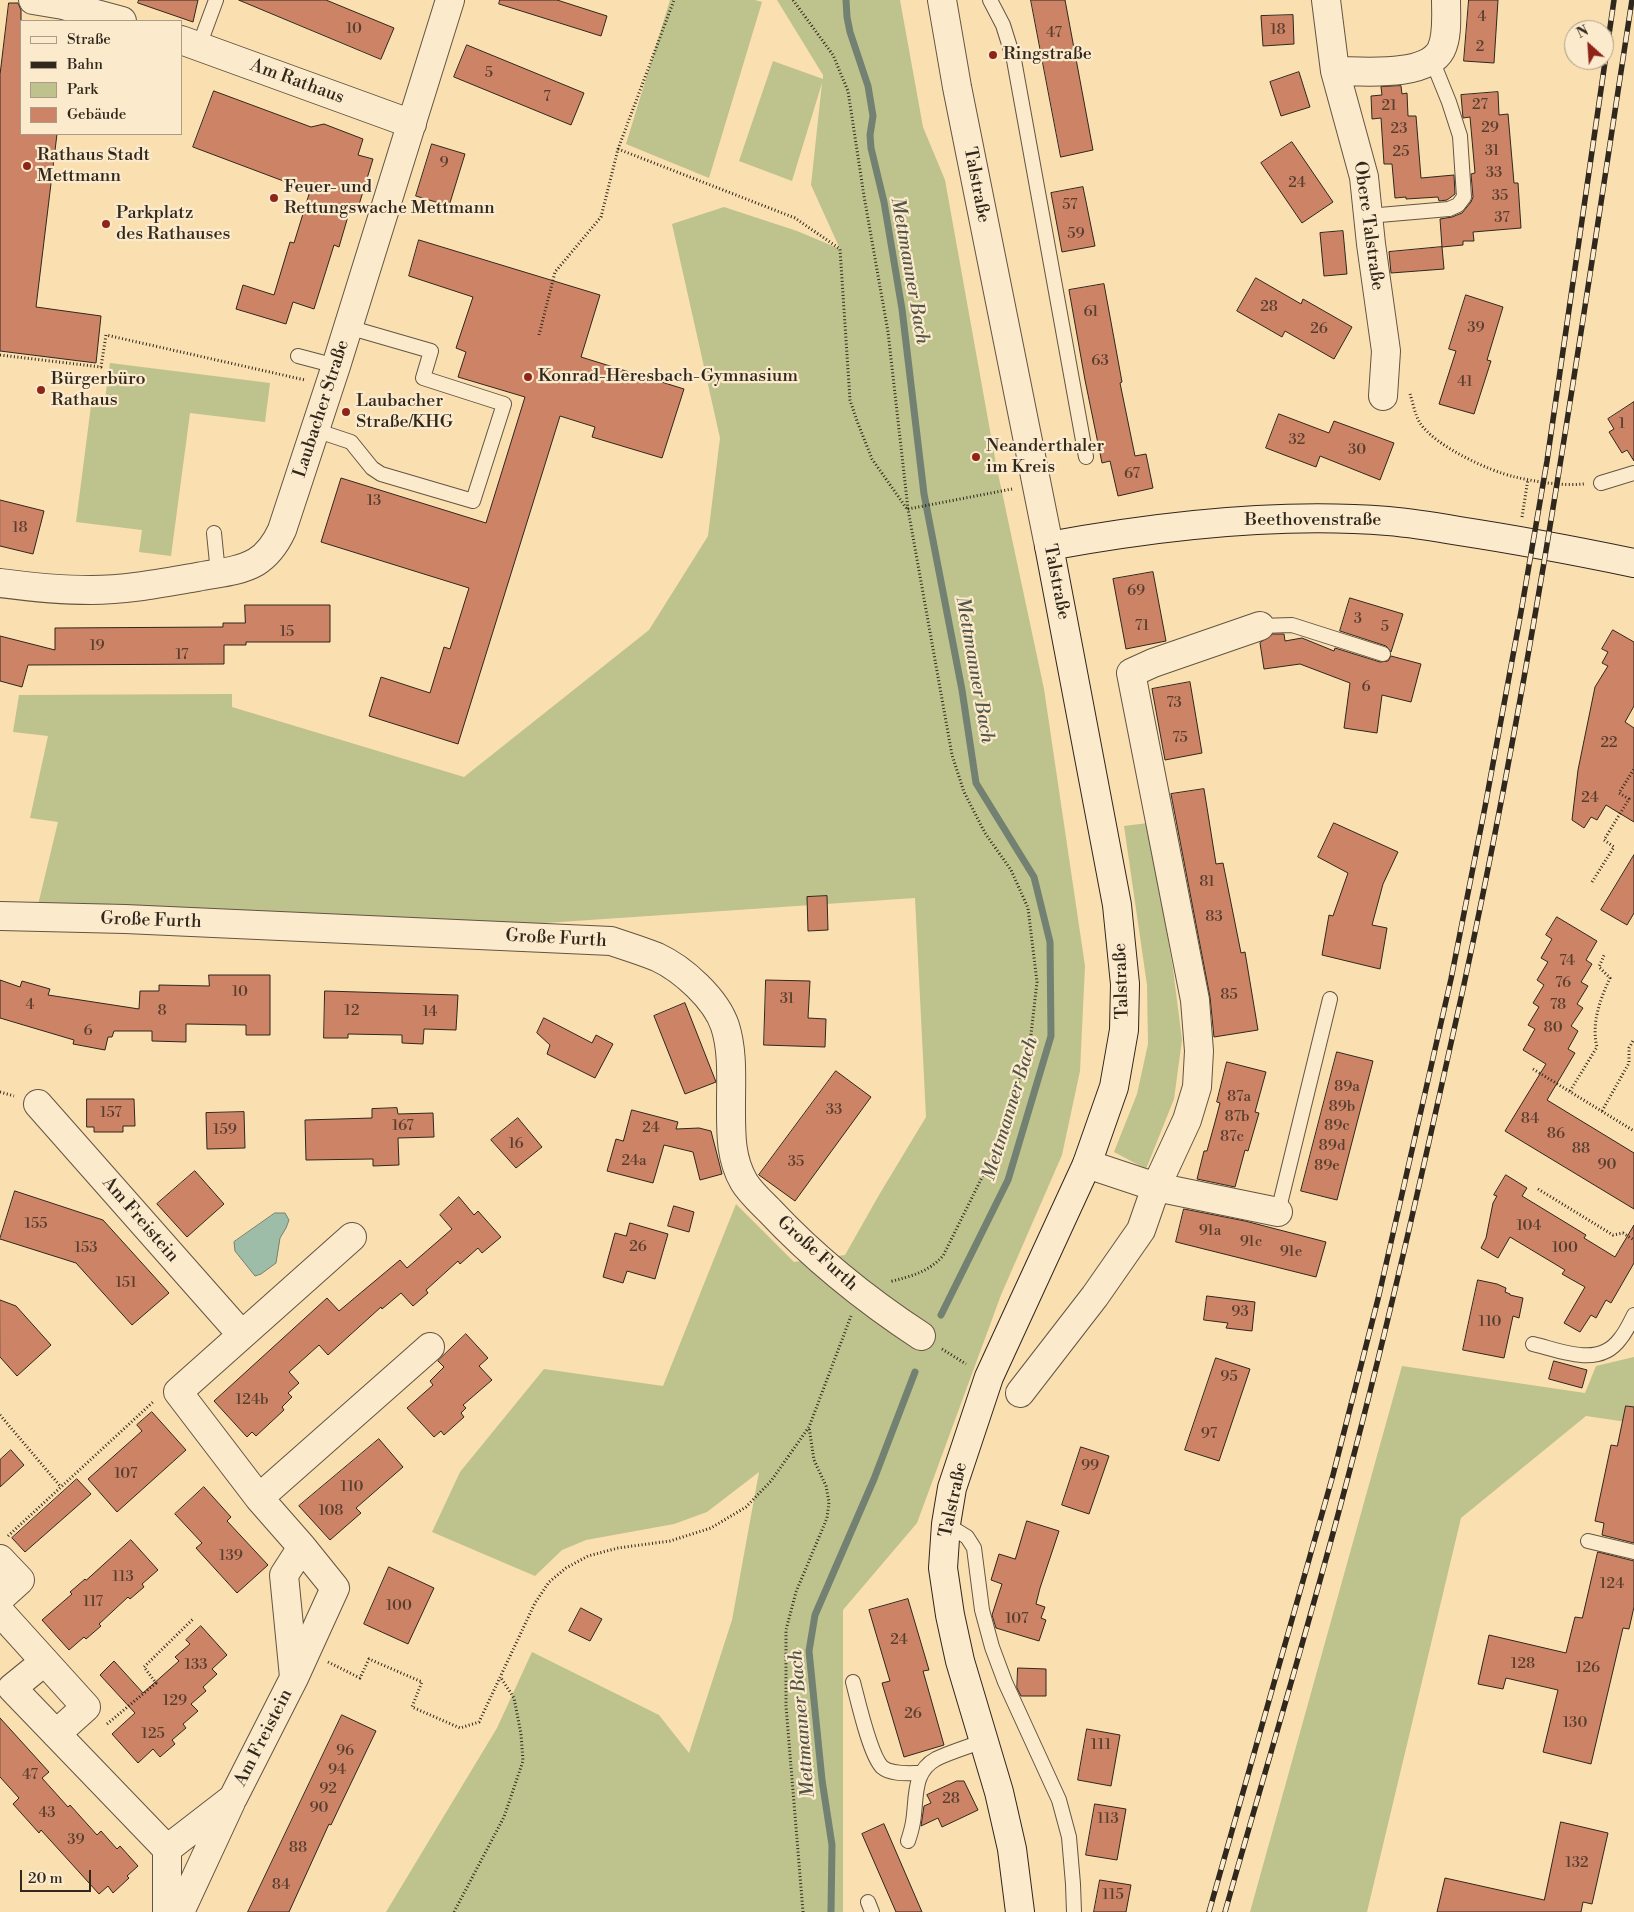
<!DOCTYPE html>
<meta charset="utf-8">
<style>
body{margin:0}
#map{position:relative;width:1634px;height:1912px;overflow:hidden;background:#fadfb1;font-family:"Libre Bodoni",serif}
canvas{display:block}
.legend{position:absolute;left:20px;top:20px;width:162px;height:115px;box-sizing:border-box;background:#fceacc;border:1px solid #aa9c86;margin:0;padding:6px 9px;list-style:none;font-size:15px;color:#30271d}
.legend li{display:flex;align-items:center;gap:10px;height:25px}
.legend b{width:25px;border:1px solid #aa9c86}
.north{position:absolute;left:1564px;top:20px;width:50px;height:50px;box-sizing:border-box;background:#fceacc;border:1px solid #aa9c86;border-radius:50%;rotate:334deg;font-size:14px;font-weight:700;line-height:20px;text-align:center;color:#30271d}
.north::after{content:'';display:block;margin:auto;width:18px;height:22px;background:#8f2418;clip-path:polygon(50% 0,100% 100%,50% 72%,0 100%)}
.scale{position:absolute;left:20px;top:1870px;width:71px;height:22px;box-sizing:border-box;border:2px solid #30271d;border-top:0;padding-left:6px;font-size:15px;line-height:18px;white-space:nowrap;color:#30271d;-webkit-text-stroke:4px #fceacc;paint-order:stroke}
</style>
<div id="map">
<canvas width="1634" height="1912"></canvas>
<ul class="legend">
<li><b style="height:6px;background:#fceacc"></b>Straße</li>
<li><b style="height:6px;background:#30271d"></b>Bahn</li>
<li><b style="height:14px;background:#bec28c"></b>Park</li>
<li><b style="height:14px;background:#cd8466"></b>Gebäude</li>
</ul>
<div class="north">N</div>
<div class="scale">20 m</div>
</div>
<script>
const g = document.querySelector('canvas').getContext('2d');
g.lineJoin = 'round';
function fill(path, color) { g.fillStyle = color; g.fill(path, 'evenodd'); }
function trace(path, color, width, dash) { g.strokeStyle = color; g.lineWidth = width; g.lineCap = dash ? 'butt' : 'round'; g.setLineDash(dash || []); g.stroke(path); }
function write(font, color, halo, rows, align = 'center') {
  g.font = font + ' "Libre Bodoni",serif'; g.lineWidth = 4.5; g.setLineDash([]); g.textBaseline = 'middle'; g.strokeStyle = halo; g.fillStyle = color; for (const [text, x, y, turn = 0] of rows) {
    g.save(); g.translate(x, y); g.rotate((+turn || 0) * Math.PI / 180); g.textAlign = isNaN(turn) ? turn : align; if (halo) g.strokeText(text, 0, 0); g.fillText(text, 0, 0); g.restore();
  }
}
fill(new Path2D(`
 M670,0h85l7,2 -53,176 -83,-34z
 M777,0h123l23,127 22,53 51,284 48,225 41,277 -5,105 -18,84 -61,140 -84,228 -74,87v302h-457l111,-184 35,-76 127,63 30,38 43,-133 27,-148 -52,40 -33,12 -88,16 -24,10 -27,26 -103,-44 28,-60 84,-103 119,17 73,-182 58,58 51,-7 34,-60 47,-78 -11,-219 -385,26 -492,-19 20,-83 -28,-4 18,-82 -35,-4 6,-37 213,-1v13l232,70 185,-147 59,-94 12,-98 -48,-214 52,-17 73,24 43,18 -29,-64 11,-102 -30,98 -53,-20 34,-100 50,18v-4z
 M110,363l160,20 -5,39 -75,-9 -19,143 -32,-4 3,-22 -66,-8 16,-124 13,1z
 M1148,823l25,146 9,71 -8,59 -28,70 -32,-17 23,-58 11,-50 -1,-59 -23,-159z
 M1634,1357v66l-48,-7 -125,102 -94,394h-117l152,-546 183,27 11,-27z`), '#bec28c');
const water = new Path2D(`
 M275,1213h10l4,7 -3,8 -6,10 -4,25 -15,11 -6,2 -20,-25 -1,-9z`);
fill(water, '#9ebda9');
trace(water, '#728171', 1);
trace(new Path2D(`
 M846,0l1,17 3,15 18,54 5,30 -3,19 1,13 13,54 18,107 22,185 38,196 14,93 58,94 16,65 1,94 -43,144 -67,135
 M831,1912l1,-67 -10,-65 -13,-129 6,-36 59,-136 41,-107`), '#728171', 7);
const building = new Path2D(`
 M139,0h59l-5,22 -55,-19z
 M239,0h87l68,28 -13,31z
 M500,0h57l50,16 -6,20 -102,-32z
 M1031,0h34l28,150 -32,7z
 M1469,0h29l-4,63 -30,-2z
 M9,3h9l3,7v124h36l-21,173 65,9 -5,47 -96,-12v-276z
 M1293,15l1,29 -31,2 -2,-30z
 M467,45l117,48 -13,32 -117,-48z
 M1299,72l11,35 -29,9 -11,-34z
 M1401,86l1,8 5,-1 1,23h8l5,62 33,-3 1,19 -8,6 -8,1 -1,-4 -32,2v-2l-11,1 -3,-34h-8l-3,-46 -9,1 -1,-23 11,-1 -1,-8z
 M214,91l97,36 13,-3 39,15 -5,16 15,4 -15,49 -7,-2 -12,41 -5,-2 -20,64 -21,-7 -7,22 -50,-15 7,-24 31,10 16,-53 4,1 16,-52 -117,-44z
 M1498,92l1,23 9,-1 6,69h4l3,45 -48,4 1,9h-11v4l-21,2 -2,-28 12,-2 10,-4 9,-11 2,-5 -2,-23 4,-1 -5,-56 -7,1 -2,-23z
 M1292,142l41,60 -31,21 -41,-60z
 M432,144l33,10 -16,52 -33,-10z
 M1083,187l12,59 -33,6 -11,-59z
 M1343,231l4,43 -23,2 -4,-43z
 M419,240l181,55 -19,62 103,32 -22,69 -70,-21 3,-10 -35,-11 -102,328 -89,-28 12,-39 49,16 14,-46 6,2 19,-61 -148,-46 20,-64 145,45 39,-126 -67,-20 8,-25 -10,-4 17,-51 -64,-21z
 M1442,247l2,22 -53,4 -2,-21z
 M1256,278l45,26 2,-5 49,28 -18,32 -49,-28 -3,6 -45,-26z
 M1104,284l18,98 -2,1 15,73 11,-2 7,34 -35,8 -8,-35 -8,2 -17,-83 -16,-90z
 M1466,295l37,12 -16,53 4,1 -17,53 -35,-10 17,-53 -7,-2z
 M1634,402v59l-7,-11 -5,3 -13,-21 5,-3 -6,-10z
 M1279,414l50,19 5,-12 60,22 -14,37 -60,-24 -4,11 -50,-19z
 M0,500l44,11 -11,43 -33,-8z
 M1153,572l13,69 -40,8 -13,-70z
 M1350,598l53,16 -12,38 -5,-6 -46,-15z
 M245,605h85v37h-84v3h-22v19l-196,1 -6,22 -22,-6v-45l55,14v-22l168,-1v-4h22z
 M1613,630l21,12v64l-9,16 9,6v94l-28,-17 -9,15 -6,-3 -7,11 -12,-8 6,-50 17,-83 13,-21 -6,-3 6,-11 -6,-3z
 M1273,634h11l1,7 17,-3 32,13 1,-3 45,14 8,-1 3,-5 30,8 -10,38 -29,-7 -5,38 -33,-5 6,-45 -50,-19 -36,5 -4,-26z
 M1190,682l12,71 -37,7 -13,-71z
 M1204,789l12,75 7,-1 18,90 4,-1 13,78 -44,7 -4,-40 -39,-203z
 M1334,823l64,29 -15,32 -11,41 15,3 -7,41 -58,-14 7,-40 4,1 15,-43 -30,-16z
 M1634,855v58l-7,12 -26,-15z
 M827,896l1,34 -20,1 -1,-34z
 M1557,917l40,24 -11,19 6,4 -11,18 7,4 -11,18 6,4 -12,18 7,5 -10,18 7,4 -28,47 87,53v56l-129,-78 41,-67 -23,-14 12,-21 -7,-4 11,-18 -6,-4 11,-18 -7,-5 11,-18 -7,-4 11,-19 -6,-4z
 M209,975h61v60h-24v-10l-60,-1v18l-34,-1v-10h-38l-2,6h-4l-3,13 -32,-6 1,-4 -74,-22v-38l20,7 2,-6 28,8 -2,6 91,14 1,-18h19v-6l50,1z
 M766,980l44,1 -2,37 18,1 -1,28 -61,-2z
 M325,991l133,4 -2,35 -32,-1 -1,15 -21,-1v-8l-54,-1v4h-24z
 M685,1003l31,79 -31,12 -31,-78z
 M544,1018l48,25 4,-8 17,9 -18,34 -48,-24 3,-9 -13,-12z
 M1337,1052l36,9 -36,139 -36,-9z
 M1227,1062l39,10 -11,40 4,1 -11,38 -3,-1 -10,37 -38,-8 7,-28h3l8,-29 5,-19 -3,-1z
 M836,1071l35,26 -76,104 -36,-26z
 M87,1099h47l1,27h-12v6h-29v-5h-7z
 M397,1108l1,6 35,-1 1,24 -36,1 1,27 -26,1v-7l-67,1 -1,-40 67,-2v-9z
 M632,1110l46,12 -2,7 23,-1 12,3 11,43 -22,6 -7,-28 -29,-7 -11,38 -46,-12 9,-32 7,2z
 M244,1112l1,36 -38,1 -1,-36z
 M518,1118l24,29 -26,21 -25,-28z
 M195,1171l29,33 -37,33 -30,-33z
 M1506,1175l21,13 -5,8 64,39 -2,3 31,19 19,-32v38l-23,40 -5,-3 -10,18 -5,-3 -11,17 -16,-9 21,-36 -23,-13 3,-4 -55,-33 -12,21 -17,-10 5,-10 7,-35 4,-7 -3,-1z
 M15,1191l88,29 66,73 -37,32 -56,-62 -76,-24z
 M459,1197l15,18 4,-4 23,26 -19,16 -4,-5 -18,16 -2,-3 -32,29 2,3 -15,13 -12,-13 -19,16 -1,-2 -53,48 -9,-10 -30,27 10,11 -11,10 4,4 -10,10 2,3 -28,26 -4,-4 -5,5 -33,-36 113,-103 12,13 61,-51 7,8 45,-39 -12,-14z
 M674,1206l20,6 -5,20 -21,-6z
 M1184,1209l61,12 81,21 -10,35 -140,-35z
 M630,1223l38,11 -13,45 -28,-8 -4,12 -20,-6 12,-44 11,3z
 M1478,1280l19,4 9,4 -1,4 5,2v1l13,3 -4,20 -6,-2 -9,42 -41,-8z
 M1207,1296l48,6 -3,29 -26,-3 2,-5 -24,-3z
 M0,1300l16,6 35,39 -34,31 -17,-19z
 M466,1334l22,24 -9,8 13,14 -29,25 3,3 -5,5 3,4 -20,18 -3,-4 -7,6 -27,-29 26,-23 -3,-4 14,-14 -6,-6z
 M1216,1358l34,11 -31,92 -34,-11z
 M1554,1361l33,9 -5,18 -33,-9z
 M1626,1406l8,1v136l-32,-8 2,-12 -9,-2 16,-76 6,1z
 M152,1412l34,38 -69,62 -29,-33 54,-48 -5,-6z
 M379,1439l24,28 -47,41 5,5 -31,27 -31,-34z
 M1081,1447l28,9 -20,58 -27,-9z
 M11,1450l13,15 -24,22v-27z
 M77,1479l14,15 -66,58 -13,-14z
 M204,1487l27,30 -4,4 41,44 -31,28 -41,-45 6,-5 -27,-29z
 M1027,1521l32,10 -19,57 -4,16 9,3 -4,11 5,2 -7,21 -43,-13 -4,-13 10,-31 -11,-4 8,-26 16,5z
 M131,1540l27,30 -16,14 2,3 -14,12 -2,-2 -29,27 2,2 -15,13 -2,-2 -15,13 -27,-30 30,-26 -2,-2 15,-13 1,1z
 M1598,1552l36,9v46l-5,22 -6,-1 -32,136 -48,-12 15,-62 -52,-12 -3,11 -25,-5 11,-49 77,18 9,-36 7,1z
 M389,1567l45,21 -26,56 -44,-20z
 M908,1599l21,71 -6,1 21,74 -40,12 -22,-74 8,-2 -21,-71z
 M581,1608l21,11 -12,22 -21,-10z
 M201,1626l26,29 -15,14 5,5 -14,13 3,4 -15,13 7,7 -15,13 3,4 -14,12 3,4 -15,13 -7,-8 -15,14 -26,-29 23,-21 -35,-38 14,-14 29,32 36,-32 -4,-4 15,-13 -4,-4z
 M1018,1668l28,1v27h-25l-4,-8z
 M342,1715l34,16 -36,75 -9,19 -2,-1 -40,88h-41z
 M0,1718l49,54 -7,6 26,29 2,-2 27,30 4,-4 16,18 3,-3 18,20 -11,10 2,2 -16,15 -5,-7 -9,8 -58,-64 -2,3 -26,-29 6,-6 -19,-21z
 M1087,1729l33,6 -9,51 -33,-6z
 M957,1781h7l14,29 -36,17 -4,-9 -17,8 3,-20 7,-3 -4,-8z
 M1095,1804l31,5 -9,51 -31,-5z
 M1561,1822l47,11 -16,71 -9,-2 -2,10h-144l8,-34 99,22z
 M884,1824l38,88h-26l-34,-78z
 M1100,1880l31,5 -5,27h-32z`);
fill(building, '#cd8466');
trace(building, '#30271d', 1);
const service = new Path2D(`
 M990,0l13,25 11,35 72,397
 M199,46l17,-46
 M1368,216l81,-7 9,-4 6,-8 -4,-61 -11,-34 -17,-42
 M298,356l38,10
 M315,430l36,12 21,26 9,6 92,27 31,-97 -81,-26 8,-27 -83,-24
 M1601,483l33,-10
 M214,533l4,40
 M1260,626l32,-1 91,29
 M1278,1212l52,-213
 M1533,1344c29,7 66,24 87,-5 6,-7 10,-16 14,-24
 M946,1524l21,13 7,11 8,62 10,37 13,35 54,118 10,37 4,47 1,28
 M1588,1541l46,11
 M853,1682c5,19 17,73 29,85 9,8 27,6 38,6
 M908,1841c2,-6 4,-13 5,-19 4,-23 -1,-50 23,-63 14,-7 32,-12 47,-18
 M868,1902l4,10`);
const minor = new Path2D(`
 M33,0l30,5 59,16
 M1326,0l9,71 29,106 7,67 15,107 -3,45
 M181,40l231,84
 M1335,71c27,0 91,7 106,-21 7,-14 5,-34 5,-50
 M0,583c30,4 61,7 91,7 36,0 71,-7 106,-13 19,-4 42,-5 59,-15 13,-8 20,-19 26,-32l54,-164 114,-366
 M0,916l125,3 486,22c15,5 31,10 46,16 26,12 59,42 68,69 8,25 6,53 6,79 0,27 -1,53 13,77 6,10 17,20 25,28 45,48 97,90 152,126
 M38,1104l204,231
 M1087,1164l69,23 122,25
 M1020,1393l75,-97 46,-66 15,-43 31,-67 10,-33 2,-36 -4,-51 -64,-327 22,-10 107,-37
 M259,1498l171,-151
 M0,1559l20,21 -20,18
 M0,1612l86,95 -30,27
 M44,1662l-32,26 155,161
 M294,1677l-10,-102 18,-28
 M167,1912v-63l66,-51 61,-120 41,-90 -33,-41 -43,-49 -81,-106 174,-155
 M180,1912l51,-110`);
const tertiary = new Path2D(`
 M942,0l15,87 92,459`);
const secondary = new Path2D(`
 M1020,1912l-8,-63 -13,-57 -39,-131 -10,-46 -7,-47 3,-44 6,-36 37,-111 98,-213 27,-77 10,-57 1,-46 -8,-79 -68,-359c109,-20 229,-34 339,-25 24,2 48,6 71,10 59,9 117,20 175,32`);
trace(service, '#625542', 16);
trace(minor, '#625542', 30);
trace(tertiary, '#625542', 30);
trace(secondary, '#30271d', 30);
trace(new Path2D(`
 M793,0l40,55 15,36 16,105 24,136 20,177 44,246 12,37 21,41 26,37 17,38 9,74 -7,61 -26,90 -61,123c-16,17 -32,20 -54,26
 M618,149l177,69 45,31 10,151 7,21 15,38 35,50
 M539,335l16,-63 46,-55 17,-68 56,-149
 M0,355l101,12 5,-32 199,45
 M1410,394c3,9 5,21 10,29 15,23 69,48 95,54 22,5 47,9 69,7
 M908,509l104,-20
 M1522,517l6,-38
 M1592,882l22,-35 -10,-7 25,-41 -10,-6 15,-24
 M1533,1069l101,62
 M1570,1091l27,-44c-6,-22 3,-48 13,-69l-11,-11 6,-14
 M0,1092l14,4
 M1602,1111l27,-48v-15l5,-9
 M1538,1189l75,46 10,-2 11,7
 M942,1349l24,15
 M0,1415l61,72
 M8,1536l146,-135
 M328,1662l32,16 9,-19 53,23 -10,25 48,21 19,-6 56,-119 14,-21 17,-14 22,-12 30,-8 52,-7 41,-13 35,-21 25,-26 38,-54 42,-111
 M107,1724l49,-41 -12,-16 50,-49
 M454,1912l50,-95 19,-56 -2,-27 -7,-36 -13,-20
 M803,1912l-17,-206v-76l10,-38 31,-74 2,-16 -3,-16 -12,-26 -5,-33`), '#30271d', 3, [1, 2.5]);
trace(service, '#fceacc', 14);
trace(minor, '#fceacc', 28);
trace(tertiary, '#fceacc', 28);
trace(secondary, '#fceacc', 28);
const rail = new Path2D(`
 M1209,1912l124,-437 46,-180 72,-316 34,-172 36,-195 26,-151 67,-461
 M1225,1912c41,-145 85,-289 123,-435 43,-162 79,-325 115,-488 71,-327 118,-658 169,-989`);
trace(rail, '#30271d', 5.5);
trace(rail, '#fceacc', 4, [11]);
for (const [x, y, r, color] of [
 [993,55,5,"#8f2418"],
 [27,166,5,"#8f2418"],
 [274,198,5,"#8f2418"],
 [106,224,5,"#8f2418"],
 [528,377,5,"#8f2418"],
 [41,390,5,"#8f2418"],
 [346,412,5,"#8f2418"],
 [976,457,5,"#8f2418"]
]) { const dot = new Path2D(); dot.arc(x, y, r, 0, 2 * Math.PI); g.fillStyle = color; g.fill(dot); trace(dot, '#fceacc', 2); }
write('15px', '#573e2f', null, [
 ["4",1482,17],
 ["10",354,29],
 ["18",1278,30],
 ["47",1054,33],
 ["2",1480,47],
 ["5",489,73],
 ["7",547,97],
 ["27",1480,105],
 ["21",1389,106],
 ["29",1490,128],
 ["23",1399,129],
 ["31",1492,151],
 ["25",1401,152],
 ["9",444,163],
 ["33",1494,173],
 ["24",1297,183],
 ["35",1500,196],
 ["57",1070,205],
 ["37",1502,218],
 ["59",1076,234],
 ["28",1269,307],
 ["61",1091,312],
 ["39",1476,328],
 ["26",1319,329],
 ["63",1100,361],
 ["41",1465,382],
 ["1",1622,424],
 ["32",1297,440],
 ["30",1357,450],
 ["67",1132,474],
 ["13",374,501],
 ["18",20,528],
 ["69",1136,591],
 ["3",1358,619],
 ["71",1142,626],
 ["5",1385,627],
 ["15",287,632],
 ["19",97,646],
 ["17",182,655],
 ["6",1366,687],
 ["73",1174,703],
 ["75",1180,738],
 ["22",1609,743],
 ["24",1590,798],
 ["81",1207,882],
 ["83",1214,917],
 ["74",1567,961],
 ["76",1563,983],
 ["10",240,992],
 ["85",1229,995],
 ["31",787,999],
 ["4",30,1005],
 ["78",1558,1005],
 ["8",162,1011],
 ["12",352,1011],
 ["14",430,1012],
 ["80",1553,1028],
 ["6",88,1031],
 ["89a",1347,1087],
 ["87a",1239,1097],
 ["89b",1342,1107],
 ["33",834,1110],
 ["157",111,1113],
 ["87b",1237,1117],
 ["84",1530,1119],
 ["167",403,1126],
 ["89c",1337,1126],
 ["24",651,1128],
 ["159",225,1130],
 ["86",1556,1134],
 ["87c",1232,1137],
 ["16",516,1144],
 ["89d",1332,1146],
 ["88",1581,1149],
 ["24a",634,1161],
 ["35",796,1162],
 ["90",1607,1165],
 ["89e",1327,1166],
 ["155",36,1224],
 ["104",1529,1226],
 ["91a",1210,1231],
 ["91c",1251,1242],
 ["26",638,1247],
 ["153",86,1248],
 ["100",1565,1248],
 ["91e",1291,1252],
 ["151",126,1283],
 ["93",1240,1312],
 ["110",1490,1322],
 ["95",1229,1377],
 ["124b",252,1400],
 ["97",1209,1434],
 ["99",1090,1466],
 ["107",126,1474],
 ["110",352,1487],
 ["108",331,1511],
 ["139",231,1556],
 ["113",123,1577],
 ["124",1612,1584],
 ["117",93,1602],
 ["100",399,1606],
 ["107",1017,1619],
 ["24",899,1640],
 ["128",1523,1664],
 ["133",196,1665],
 ["126",1588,1668],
 ["129",175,1701],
 ["26",913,1714],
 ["130",1575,1723],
 ["125",153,1734],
 ["111",1101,1745],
 ["96",345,1751],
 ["94",337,1770],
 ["47",30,1775],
 ["92",328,1789],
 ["28",951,1799],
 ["90",319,1808],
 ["43",47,1813],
 ["113",1108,1819],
 ["39",76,1840],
 ["88",298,1848],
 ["132",1577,1863],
 ["84",281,1885],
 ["115",1113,1895]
]);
write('18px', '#30271d', '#fceacc', [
 ["Ringstraße",1003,55],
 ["Rathaus Stadt",37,156],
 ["Mettmann",37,177],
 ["Feuer- und",284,188],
 ["Rettungswache Mettmann",284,209],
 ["Parkplatz",116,214],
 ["des Rathauses",116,235],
 ["Konrad-Heresbach-Gymnasium",538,377],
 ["Bürgerbüro",51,380],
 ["Rathaus",51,401],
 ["Laubacher",356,402],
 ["Straße/KHG",356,423],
 ["Neanderthaler",986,447],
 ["im Kreis",986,468]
], 'left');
write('18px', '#30271d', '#fceacc', [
 ["Am Rathaus",297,82,20],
 ["Talstraße",976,185,79],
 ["Obere Talstraße",1368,226,82],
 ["Laubacher Straße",322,409,-72],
 ["Beethovenstraße",1313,521],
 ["Talstraße",1056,582,79],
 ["Große Furth",151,921,2],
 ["Große Furth",556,939,3],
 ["Talstraße",1122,981,-92],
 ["Am Freistein",140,1220,49],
 ["Große Furth",817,1254,42],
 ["Talstraße",954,1500,-78],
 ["Am Freistein",264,1738,-63]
]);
write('italic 19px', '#515447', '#fceacc', [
 ["Mettmanner Bach",909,271,80],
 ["Mettmanner Bach",974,670,80],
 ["Mettmanner Bach",1011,1109,-73],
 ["Mettmanner Bach",803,1724,-95]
]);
</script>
